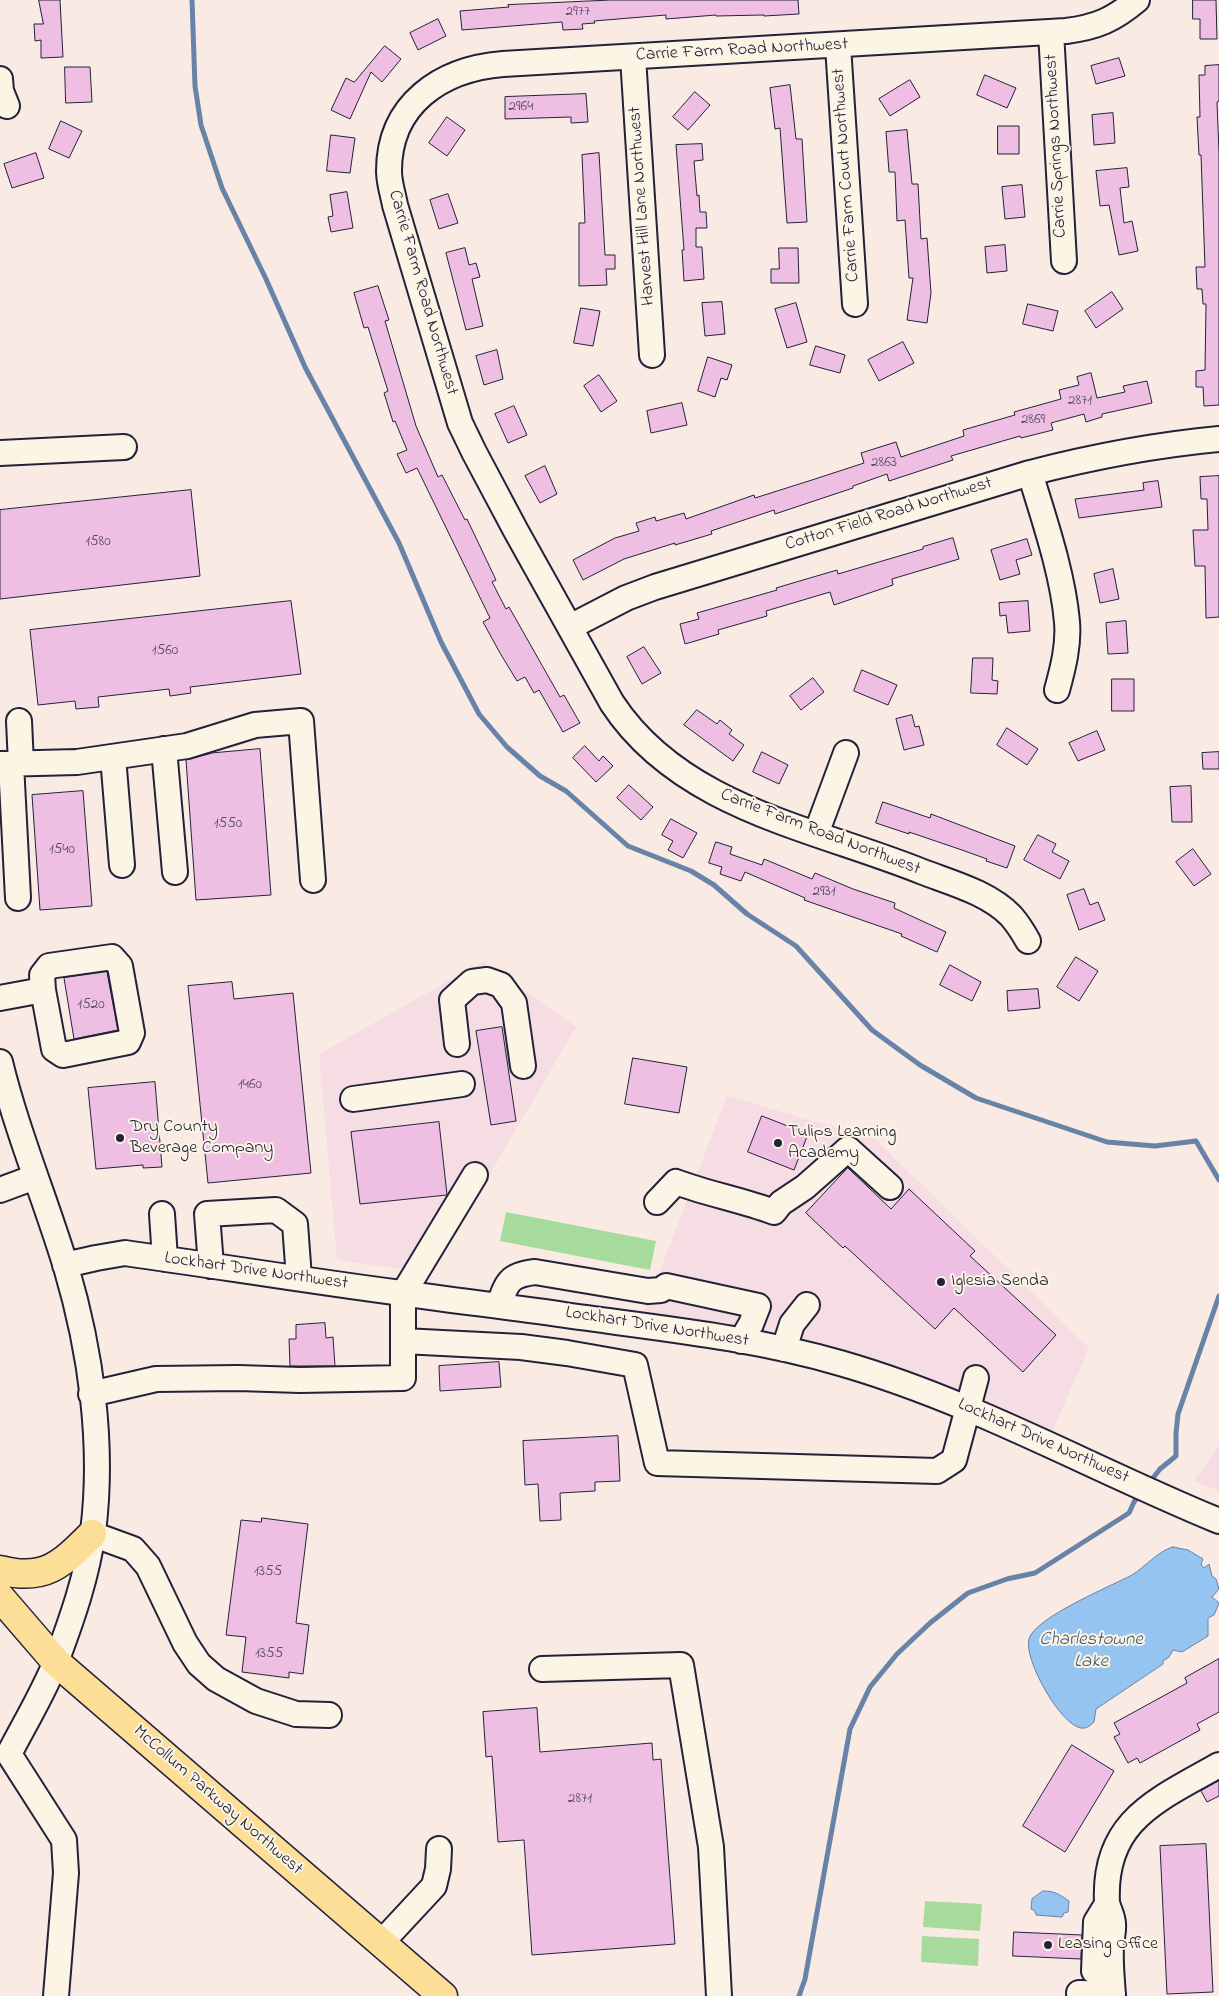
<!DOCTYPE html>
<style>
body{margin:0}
canvas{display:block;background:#f9eae4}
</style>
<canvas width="1219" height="1996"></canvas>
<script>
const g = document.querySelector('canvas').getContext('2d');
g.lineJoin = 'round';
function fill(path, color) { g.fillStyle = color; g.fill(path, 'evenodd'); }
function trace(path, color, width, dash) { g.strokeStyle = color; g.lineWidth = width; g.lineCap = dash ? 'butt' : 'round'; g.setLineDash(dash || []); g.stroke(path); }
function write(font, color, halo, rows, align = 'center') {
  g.font = font + ' "Indie Flower",sans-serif'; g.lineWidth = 4; g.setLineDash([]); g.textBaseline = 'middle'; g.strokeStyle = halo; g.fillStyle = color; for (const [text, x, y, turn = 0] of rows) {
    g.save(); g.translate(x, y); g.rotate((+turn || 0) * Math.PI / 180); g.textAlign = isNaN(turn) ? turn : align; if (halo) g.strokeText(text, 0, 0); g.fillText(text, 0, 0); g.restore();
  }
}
fill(new Path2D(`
 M484,961l92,66 -144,246 -95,-13 -18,-206z
 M727,1096l148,43 214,209 -38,86 -409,-116z
 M1219,1445v46l-25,-10z`), '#f6dde3');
fill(new Path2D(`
 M506,1212l150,29 -6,29 -150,-29z
 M925,1901l57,3 -2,27 -57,-4z
 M922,1936l57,3 -1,27 -57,-4z`), '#a7db9e');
const water = new Path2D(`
 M1173,1547l15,3 15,9 -2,5 3,4 5,-4 3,12 4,3 3,10 -7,8 7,6 -5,12 -6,3v18l-26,16 -9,-2 -4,7 -6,4v3l-67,45 -2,13c-4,4 -8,7 -13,6 -21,-3 -58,-70 -52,-89 5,-21 82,-53 103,-64 12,-7 27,-25 41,-28z
 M1043,1891c13,0 17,4 26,10l-1,11 -4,1 -2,4 -26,-2 -1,-4 -4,-2 1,-10z`);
fill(water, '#95c4f0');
trace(water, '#6783a8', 1);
trace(new Path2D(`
 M192,0l3,86 6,39 21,63 44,91 39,88 94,176 42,99 38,72 28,33 33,29 26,15 62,55 63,25 23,14 33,29 49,32 76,84 48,35 56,33 131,44 48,4 41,-5 23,39
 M1149,1483l11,-14 16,-13v-23l2,-19 41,-118
 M799,1996l6,-17 45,-250 20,-42 27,-33 33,-31 38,-30 39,-14 28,-6 94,-60 5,-11 6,-9`), '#6783a8', 5);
const building = new Path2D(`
 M39,0h21l3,57 -22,1v-18l-6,1 -1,-17h9z
 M611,0h187l1,14 -35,2v-1l-48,1v-1l-50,4v-4l-72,6 1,2 -13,1 1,5 -20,1 -1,-8 -100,8 -2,-19 49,-4 -1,-2z
 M1193,0h23l1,39h-17v-20h-7z
 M438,19l8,17 -28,14 -8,-17z
 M385,46l16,13 -19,23 -11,-10 -21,47 -19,-9 15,-32 8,4z
 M1119,58l6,18 -29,8 -5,-18z
 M1219,65v36l-2,1 2,51v252l-15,1 -1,-19h-7v-16l9,-1 1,-66h-3l-1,-15h-5l-1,-22h9l-4,-112h-2l-2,-38h3l-1,-42h6v-9z
 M65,67h25l2,35 -26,1z
 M985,75l31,13 -9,20 -30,-13z
 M910,80l10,17 -30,19 -11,-17z
 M790,85l6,54h6l5,83 -20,1 -7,-95 -5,1 -5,-41z
 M695,92l15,13 -22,25 -15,-13z
 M586,94l2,28 -17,1v-6l-66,2v-22z
 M1113,113l2,30 -21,2 -2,-30z
 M447,117l18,13 -18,26 -18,-13z
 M61,121l21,10 -13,27 -20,-9z
 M998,126h21v28h-21z
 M907,130l5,54h6l3,55 6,-1 4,55 -4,30 -20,-3 6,-42h-4l-4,-58 -8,1 -2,-49h-6l-3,-40z
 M331,135l24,3 -5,35 -23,-2z
 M702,144l1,16 -9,1 3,35 2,-1 1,17h6l1,16h-11v19h6l2,32 -20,2 -2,-31h2l-8,-105z
 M36,153l8,25 -32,10 -8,-24z
 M599,153l6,102h10v14h-9l1,16 -28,1v-63h6l-3,-68z
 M1127,168l2,19 -9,1 4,35 8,-2 6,30 -19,4 -10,-50 -9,1 -4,-35z
 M1022,185l3,32 -20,2 -3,-32z
 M347,192l6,36 -22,4 -3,-15 5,-1 -3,-21z
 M448,194l10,29 -19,6 -9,-29z
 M1005,245l2,26 -20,2 -2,-26z
 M465,248l4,17 7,-2 4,14 -8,2 11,47 -17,4 -20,-77z
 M779,248h19l1,35h-28v-14h8z
 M378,286l11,34 -4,1 31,105 22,51 4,-2 23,45 2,-1 29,61 -4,2 14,27 3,-2 51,90 4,-2 16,28 -17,9 -24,-42 -5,3 -9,-16 -8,4 -17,-28 -17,-31 7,-4 -73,-150 -11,5 -9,-19 10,-4 -12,-29 -2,1 -9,-29 4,-2 -20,-64 -4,1 -10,-35z
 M1112,292l11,17 -27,19 -11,-17z
 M722,302l3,32 -20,2 -3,-33z
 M796,303l11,39 -20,6 -12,-39z
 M1028,304l30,7 -5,20 -30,-7z
 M581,308l19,3 -7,35 -19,-3z
 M903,342l11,21 -35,18 -11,-21z
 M816,346l29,9 -5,18 -30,-8z
 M497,350l6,29 -19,6 -8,-29z
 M708,357l24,8 -5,15 -6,-2 -6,19 -17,-6z
 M1091,373l6,25 28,-6 -2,-6 24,-5 5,22 -50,11v3l-16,5 -2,-8 -33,9 2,7 -32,8 -1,-2 -69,20 2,4 -64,21 -2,-7 -34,12v2l-78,26 -1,-4 -63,21 1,3 -37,11v-2l-51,16 -41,21 -10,-20 42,-22 24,-7 -3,-8 19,-6 1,4 28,-8 2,6 68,-24 1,3 60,-19 49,-16 -3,-10 35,-11 5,15 63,-21 -1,-6 52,-15 -1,-3 47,-13 -2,-9 20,-5 -2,-8z
 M599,375l18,26 -16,11 -17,-26z
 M682,403l5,22 -36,8 -4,-22z
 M514,406l13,29 -19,8 -13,-29z
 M545,466l12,28 -17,9 -15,-27z
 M1219,476v141l-13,1 -1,-52h-10l-2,-36h15l-1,-31h-6l-1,-22z
 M1158,481l4,26 -83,11 -4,-19 69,-9 -1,-7z
 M191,490l9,86 -200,23v-89z
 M953,538l6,21 -67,20 1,6 -59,20 -4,-13 -64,19 1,5 -49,14 1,4 -34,10 -5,-20 19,-5 -2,-6 80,-23 -1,-2 61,-18 1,4 85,-25v-2z
 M1027,539l5,16 -16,5 4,14 -20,6 -9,-30z
 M1113,569l6,30 -19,4 -6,-29z
 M291,601l10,73 -111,13 1,6 -21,3 -1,-7 -71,8 1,10 -23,2 -1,-8 -37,4 -8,-75z
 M1028,601l2,30 -22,2 -2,-18 -6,1 -1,-13z
 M1126,621l2,32 -20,1 -2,-31z
 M644,647l17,26 -19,11 -15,-27z
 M973,658h20l-1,22 6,1 -1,13 -26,-1z
 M862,670l35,15 -9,20 -34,-14z
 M813,678l11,14 -23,18 -11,-14z
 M1112,679h22v32h-22z
 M697,710l20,14 3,-4 12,10 -3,4 15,11 -11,16 -49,-36z
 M912,715l3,12 4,-1 5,19 -20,5 -8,-31z
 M1007,728l31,21 -11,16 -30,-20z
 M1097,731l8,19 -27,11 -9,-18z
 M585,746l14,15 4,-5 10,10 -17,16 -23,-24z
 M260,749l11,146 -75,5 -10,-140 26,-7z
 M762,752l26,13 -9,19 -26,-12z
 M1219,752v17h-16l-1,-16z
 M629,785l24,22 -12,13 -24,-22z
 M1191,786l1,36h-20l-2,-35z
 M83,791l9,115 -52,4 -8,-115z
 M883,802l47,16 1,-4 84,32 -8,22 -21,-7 1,-2 -28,-10 -50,-17v2l-33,-11z
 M671,819l26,14 -14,25 -15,-8 5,-9 -11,-6z
 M1038,835l18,9 -4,8 17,9 -9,18 -36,-19z
 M716,842l16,5 -2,7 32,11 2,-6 48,20 3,-6 38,16 42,14 -1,5 52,24 -9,20 -36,-16 1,-2 -98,-34 1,-2 -60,-26 -4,9 -21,-7 2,-7 -13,-4z
 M1193,849l18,25 -17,12 -18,-24z
 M1084,889l6,16 8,-3 7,18 -26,10 -12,-35z
 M1076,957l22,14 -19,30 -22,-14z
 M950,965l31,17 -9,19 -32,-16z
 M107,972l11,58 -44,9 -10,-61z
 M232,982l2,17 59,-6 18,180 -103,10 -20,-197z
 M1038,989l2,19 -32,3 -1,-20z
 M502,1027l14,94 -25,4 -15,-94z
 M633,1058l54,9 -8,46 -54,-9z
 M155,1082l7,85 -19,1v-3l-47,4 -8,-81z
 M762,1116l46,18 -14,36 -46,-18z
 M439,1122l8,73 -87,9 -9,-72z
 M848,1168l43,41 18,-20 66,62 -5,5 86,79 -33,37 -69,-64 -19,21 -90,-83 -2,2 -37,-35z
 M325,1323l1,15 7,-1 2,29h-45l-1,-27h7v-14z
 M499,1362l2,25 -61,4 -1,-25z
 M618,1436l2,45 -25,1v9l-35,2 1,27 -21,1 -2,-37 -13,1 -2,-44z
 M262,1518l46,6 -12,99 13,2 -6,49 -14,-2v6l-47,-6 4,-35 -20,-2 15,-115 20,2z
 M1219,1659v53l-22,12 3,6 -60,33 -3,-5 -9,5 -14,-26 6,-3 -6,-11 73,-40 -2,-5z
 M537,1708l3,44 112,-9 1,17 8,-1 14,185 -143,11 -8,-115 -26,2 -6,-86 -6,1 -3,-45z
 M1072,1745l42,26 -49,81 -42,-26z
 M1219,1781v15l-12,6 -6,-11z
 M1206,1844l7,148 -46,2 -7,-148z
 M1014,1932l68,3 -1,24 -68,-3z`);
fill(building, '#eebfe2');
trace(building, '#22223b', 1);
const minor = new Path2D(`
 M1051,32l13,229
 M838,46l17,258
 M633,57l19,298
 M0,79l1,12 6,15
 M0,453l124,-6
 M1030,473c14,46 33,101 37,149 2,23 -4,46 -10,68
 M570,627l56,-29 29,-11 375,-114c62,-16 125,-28 189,-34
 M19,721l2,43
 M164,749l11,123
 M113,757l9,108
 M0,764l77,-2 110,-16 68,-21 46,-4 12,159
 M11,764l7,134
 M816,834l30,-81
 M1028,941c-5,-9 -10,-17 -17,-25 -22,-23 -59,-33 -88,-44 -109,-44 -242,-64 -311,-169l-96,-172 -42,-79 -14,-29 -65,-218c-2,-11 -6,-22 -6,-34 0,-67 52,-102 114,-107l563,-33c31,-4 47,-11 71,-31
 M112,957l8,9 12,67 -4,9 -65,13 -9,-6 -11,-59 -1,-15 7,-9z
 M0,998l43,-8
 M457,1044l-5,-44 20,-18 15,-2 14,5 13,18 9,63
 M0,1062c17,70 45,136 66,205 25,84 38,178 27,265 -6,44 -21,87 -36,127 -13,33 -32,64 -48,95l55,86 2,33 -10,123
 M353,1099l109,-15
 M0,1190l35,-13
 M657,1202l19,-20c32,12 66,18 98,30l7,-9 24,-16 43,-38 42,38
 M162,1214l3,45
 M65,1265l31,-7 29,-5c92,13 184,28 276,40 55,8 110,14 164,22 92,13 186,22 275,48 133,38 252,106 379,158
 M211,1266l-4,-52 69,-4 19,14 4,54
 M499,1305c8,-23 10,-30 36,-33l113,19 13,-1 5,-4 92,20 -7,18 -10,17
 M403,1341l118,6 46,6 68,12 22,98 280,8 17,-11 22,-82
 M784,1349l8,-25 15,-19
 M91,1394l65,-15 82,-1 62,2 103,-2v-84l72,-119
 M92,1534l41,15 15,17 37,77 14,21 17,15 40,22 40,13 33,1
 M542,1669l139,-4 30,182 8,149
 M381,1943l53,-57 4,-17 1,-20
 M1094,1971l2,-49 11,-18
 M1079,1993l34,1
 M1113,1996c-1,-17 -3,-33 -2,-49 0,-8 3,-16 2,-23 0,-8 -5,-15 -6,-22 -4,-82 51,-102 112,-137`);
const major = new Path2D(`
 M0,1570c45,12 62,-6 92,-36
 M0,1597l56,65 387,334`);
trace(minor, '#22223b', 28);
trace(major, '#22223b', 31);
trace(minor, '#fcf5e5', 24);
trace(major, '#fcde96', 28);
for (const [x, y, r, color] of [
 [120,1138,5,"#22223b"],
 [778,1143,5,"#22223b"],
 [941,1282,5,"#22223b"],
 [1048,1945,5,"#22223b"]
]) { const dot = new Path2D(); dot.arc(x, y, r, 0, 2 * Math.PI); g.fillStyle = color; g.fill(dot); trace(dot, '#fcf5e5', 2); }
write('15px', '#554965', null, [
 ["2977",578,13],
 ["2964",521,108],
 ["2871",1080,402],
 ["2869",1033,421],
 ["2863",884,464],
 ["1580",98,543],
 ["1560",165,652],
 ["1550",228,825],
 ["1540",62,851],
 ["2931",824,893],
 ["1520",91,1006],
 ["1460",250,1086],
 ["1355",268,1573],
 ["1355",269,1655],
 ["2871",580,1800]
]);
write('18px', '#22223b', '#fcf5e5', [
 ["Carrie Farm Road Northwest",742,51,-3],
 ["Carrie Springs Northwest",1057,146,-93],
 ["Carrie Farm Court Northwest",847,175,-94],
 ["Harvest Hill Lane Northwest",643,206,-94],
 ["Carrie Farm Road Northwest",422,293,74],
 ["Cotton Field Road Northwest",889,515,-17],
 ["Carrie Farm Road Northwest",820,833,21],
 ["Lockhart Drive Northwest",256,1272,8],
 ["Lockhart Drive Northwest",657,1328,9],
 ["Lockhart Drive Northwest",1043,1442,24],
 ["McCollum Parkway Northwest",217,1801,41]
]);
write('18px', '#22223b', '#fcf5e5', [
 ["Dry County",130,1128],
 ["Beverage Company",130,1149],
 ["Tulips Learning",788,1133],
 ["Academy",788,1154],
 ["Iglesia Senda",951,1282],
 ["Leasing Office",1058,1945]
], 'left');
write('italic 19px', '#445371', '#fcf5e5', [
 ["Charlestowne",1091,1641],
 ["Lake",1091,1663]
]);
</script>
